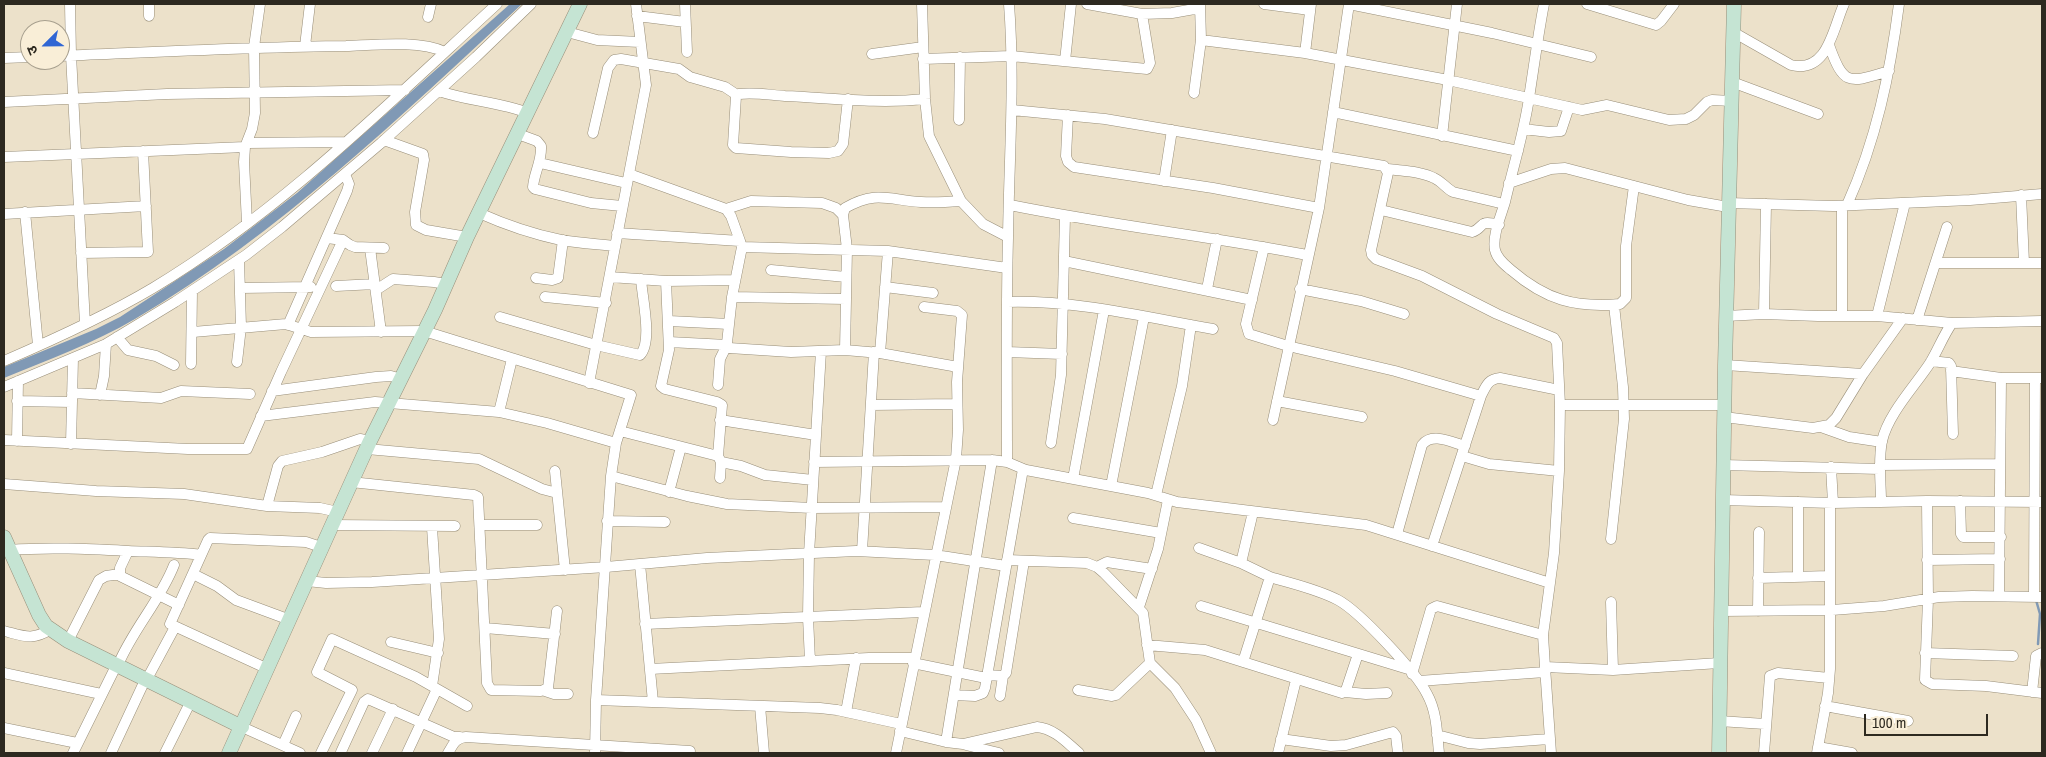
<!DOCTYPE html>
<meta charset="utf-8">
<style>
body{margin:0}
#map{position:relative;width:2046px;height:757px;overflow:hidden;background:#ece1ca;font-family:"Archivo Narrow","Noto Sans Devanagari",sans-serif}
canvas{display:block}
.frame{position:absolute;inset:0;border:5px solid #2d2920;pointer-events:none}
.north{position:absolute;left:20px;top:20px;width:50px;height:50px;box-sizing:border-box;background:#f9eed7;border:1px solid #a79f8e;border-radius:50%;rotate:247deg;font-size:14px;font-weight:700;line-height:20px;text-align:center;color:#2d2920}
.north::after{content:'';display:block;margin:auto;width:18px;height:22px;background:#3066d4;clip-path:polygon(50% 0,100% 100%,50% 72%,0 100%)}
.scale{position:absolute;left:1864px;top:714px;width:124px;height:22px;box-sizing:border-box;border:2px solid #2d2920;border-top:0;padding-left:6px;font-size:15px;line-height:18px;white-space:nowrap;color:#2d2920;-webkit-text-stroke:4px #f9eed7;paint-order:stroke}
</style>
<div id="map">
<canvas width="2046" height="757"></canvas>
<div class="frame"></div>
<div class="north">उ</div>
<div class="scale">100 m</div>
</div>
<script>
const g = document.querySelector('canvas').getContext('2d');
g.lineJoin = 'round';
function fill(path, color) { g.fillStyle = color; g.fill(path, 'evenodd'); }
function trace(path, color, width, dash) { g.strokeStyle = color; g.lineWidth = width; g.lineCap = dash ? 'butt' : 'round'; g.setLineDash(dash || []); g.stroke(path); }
fill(new Path2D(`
 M510,4h12c-122,113 -243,230 -387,315 -41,24 -87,41 -131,59v-11l92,-38 24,-12 104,-68 73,-56z`), '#8099b5');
trace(new Path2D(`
 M2036,600l4,14 -2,30`), '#8099b5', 2.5);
const street = new Path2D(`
 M70,4l1,51 14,269
 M685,4l2,48
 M922,4l3,95 4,37 32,65 22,23 25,13
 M1087,4l55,10 30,-1 28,-5
 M1264,4l46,6
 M1544,4c-6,31 -10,62 -15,94 -5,35 -16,69 -24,104 -4,14 -13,34 -10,48 2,9 10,15 16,20 35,30 64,38 109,34l6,-6v-52l8,-60
 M1587,4l69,21 5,-4 13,-17
 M149,16v-12
 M637,16l48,6
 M428,17l3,-13
 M567,32l30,8 43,2
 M1733,32l58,33c37,9 42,-37 53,-61
 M1201,40l104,13 143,27 134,30 25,-5 62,15 17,-1 8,-4 13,-13 5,-2 20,1
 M1829,45c15,42 20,38 60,26
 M305,46l5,-42
 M1305,53l6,-49
 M872,54l51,-7
 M60,56c95,-4 191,-9 286,-10 29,-1 73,-6 99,6
 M4,58l26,-1
 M923,59l88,-3 136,13 3,-6 -8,-49
 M1065,61l6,-57
 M1732,82l86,32
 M439,91c29,10 60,11 89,22
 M1194,93l7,-53 -1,-36
 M848,99l-5,45 -5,7 -9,2 -38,-1 -55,-4 -3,-3 3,-49 3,-2c15,-2 31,1 46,2 47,2 93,8 140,3
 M4,102l163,-8 238,-4
 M1012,110l93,9 279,47 4,7 -17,77 1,5 4,4 46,17 75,38 57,24 3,5 3,62 -1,66 -5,82 -11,82 2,32 68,3 106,-7
 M1333,112l185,39
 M1068,115l-2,41 2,6 6,5 139,21 106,20
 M959,120l1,-63
 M1523,129l26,3 12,-1 8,-24
 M593,133l15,-65 6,-8 7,-1 58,10 11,8 35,10 12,8
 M518,134l19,7 4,5c1,15 -7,27 -8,41l2,2 56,14 31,3
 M1442,136l15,-132
 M384,140l39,14 1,6 -9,52 1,13 10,5 41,7
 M247,143l99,-1
 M4,157l241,-10
 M540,163l86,20
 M1388,169c14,2 33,2 46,9 7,3 12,10 19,14l51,12
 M629,174l97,35 5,7 9,25
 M1164,181l8,-51
 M1509,183l42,-14 14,-1 123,32 40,7
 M2021,195l3,68
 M1728,203l105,3 137,-6 72,-6
 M1010,205c98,20 199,31 297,50
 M1847,205c29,-64 43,-131 52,-201
 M726,209l25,-8 71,2 14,5 7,7 4,34 -2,101
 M1381,210l91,22c13,-4 5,-13 27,-7
 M25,212l13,133
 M479,213c27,12 53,21 82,27 17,3 36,4 54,6
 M4,214l142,-8
 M843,215l2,-7c31,-18 44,-8 76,-6 14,1 27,0 40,-1
 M247,223l-3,-61 1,-15 7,-18 3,-16 -1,-66 6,-43
 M617,233l123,8 2,6 -10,50 -5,46 2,5 62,4 54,-2 35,3 78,14
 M327,238l16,2 7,5 5,2 29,1
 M742,247l146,4 119,17
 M1264,247l-18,77 3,10 39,12 107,25 86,25 -49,150
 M370,248l11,84
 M81,253l67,-1 -5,-101
 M1064,261l188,39
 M1936,263h106
 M771,270l75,7
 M610,277l56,4 69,-1
 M536,278l16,2 6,-2 5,-38
 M666,281l3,69 -8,36 4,3 52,13 5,3 -4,51 3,6 -1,16
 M336,286l39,-2
 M885,287l48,6
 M240,288l71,-1
 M1207,289l10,-50
 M1300,289l61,12 43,13
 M376,290l17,-11 41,3 12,2
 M545,297l61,6
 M732,297l114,2
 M1007,302c69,-2 138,15 206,27
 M1764,314l2,-110
 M1842,315v-109
 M1726,316l38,-2 54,2h59l75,7 90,-2
 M1877,316l28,-113
 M500,317l96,28 44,10c13,-13 2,-58 1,-76
 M1917,320l30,-93
 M669,321l60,3
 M288,325l59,-134 2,-7 -4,-10
 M193,332l93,-8 25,8 113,-1 207,64 -15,48 -5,33 -15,224 -1,53
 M117,337l11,13 28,6 18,9
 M669,342l58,3 -7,14 -2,26
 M1007,352l55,2
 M880,353l8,-102
 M4,361c51,-22 102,-45 149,-73 128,-77 235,-184 344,-284
 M1931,361l18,2 2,3 2,68
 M237,362l4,-35 -2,-67
 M191,364l1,-73
 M1725,365l138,9
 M1951,371l50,7h41
 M589,383l57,-298 -10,-81
 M4,387l102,-43 69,-42 71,-47 36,-28 99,-84 95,-86 55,-53
 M272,391l104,-14 15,-1 10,3
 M72,393l89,5 20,-7 69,3
 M100,395l4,-19 2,-32
 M1481,396c5,-10 7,-17 19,-18l59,12
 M17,401l55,1
 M1277,401l85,16
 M871,405l86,-1
 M1560,405h164
 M499,412l13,-53
 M261,416l114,-14 14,1 110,9 48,11 69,20
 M1724,417l89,11 16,-3 7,-7 27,-44 40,-56
 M720,420l96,15
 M1273,420l46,-212 30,-204 143,29 99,24
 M1821,427l28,10 33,5
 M620,431l98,25
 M4,440l184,9h59l34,-77 62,-132
 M17,441l1,-60
 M1051,443l10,-68 4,-159
 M71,444l2,-86
 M367,449l112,10 63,30 15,4
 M1462,456l27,8 70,7
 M721,462l20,4 24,9 48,5
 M814,462l178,-2 15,2 19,8 122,23 29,9 189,23 184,58
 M1007,462c0,-75 -1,-149 1,-224 1,-78 7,-156 1,-234
 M1723,465l157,4
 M1880,465l119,-1
 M1831,467l2,36
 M555,471l10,99
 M611,476l76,20 40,8 85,4 133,-1
 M1073,479l31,-169
 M351,482l123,13 4,2 9,186 4,7 50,1 7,-3 9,-77
 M4,484l92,7 88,3 83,12 53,2 18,4
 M1111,486l33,-169
 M669,492l12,-45
 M1156,495l26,-109 9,-61
 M1722,500l111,3 94,-2 115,1
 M1927,501l1,98 -3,81 7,4 54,2 56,7
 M1960,501l1,33 2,3h38
 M1881,502c0,-19 -3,-42 1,-61 6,-27 33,-55 48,-78 8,-13 13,-27 22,-40
 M267,506l11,-40 4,-5 40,-9 38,-13 10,2
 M1073,518l88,15
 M607,521l58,1
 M331,525l124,1
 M480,525h57
 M1397,534l25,-89c10,-13 29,-3 43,1
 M1611,539l13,-120 -1,-32 -9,-82
 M1199,548l42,15 29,14 -27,85
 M9,550c40,-3 79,-1 119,1 25,1 49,1 73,4
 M128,551l-8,17v8l59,29
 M862,551l12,-199
 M1007,560l80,3 10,4 7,6 39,40 7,50 25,25 21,32 15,33
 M1927,560l73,-1
 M1241,563l12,-51
 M640,564l13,138
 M1097,567l10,-5 45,7
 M193,574l24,12 19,14 54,20
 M1270,577c23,7 47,12 68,23 22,12 78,72 89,94 10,18 10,39 12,59
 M1798,577v-75
 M1758,578l71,-2
 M307,581l19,2 46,-1 234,-15 101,-9 149,-7 79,4 71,11
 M1999,596l2,-218
 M2034,597l1,-219
 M1611,602l2,68
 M1201,606l207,63
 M1139,607l19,-58 10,-49
 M1720,611l112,-1 52,-4 55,-9 33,-1 70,1
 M1758,611l1,-79
 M645,624l278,-12
 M485,628l70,6
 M4,631c20,5 28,10 47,-2
 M68,641l31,-61 7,-4 14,-2
 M391,642l47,11
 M1147,645l58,5 137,43 4,-3 12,-36
 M1925,653l88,3
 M810,661l-2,-44 1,-63 12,-203
 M913,663l73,15
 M118,665c15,-36 42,-64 56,-100
 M1545,667l6,86
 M268,669l-98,-45 38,-84 2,-2 96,4 15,5
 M650,669l219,-11h45
 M4,673l97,21
 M1412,674l19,-65 6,-3 106,29
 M987,675l16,1 3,-3 18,-112
 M147,679l28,-52
 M1419,681l126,-9
 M432,686l7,-47 -7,-112
 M1078,690l34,6 4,-1 34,-32
 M545,691l9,3h14
 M1345,692l21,2 21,-1
 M2032,692l4,-36 6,-3
 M954,695l21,1 8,-3 2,-5 38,-219
 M1000,696l3,-20
 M596,700l224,8 17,2 64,14
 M760,706l4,47
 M1825,706l83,15
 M846,712l10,-54
 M1719,721l46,3
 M242,727l58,26
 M4,728l73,15
 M900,731l46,11 46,-282
 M1437,735l31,8 12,1 69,-5
 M1281,739l50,7 15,-1 47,-13 3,4 2,17
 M946,742l17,2 74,-17c18,2 29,15 42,26
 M283,745l13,-29
 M966,745l33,8
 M1818,747l34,6
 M341,752l23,-50 4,-3 86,38h6
 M73,753l44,-89
 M111,753l35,-75
 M165,753l26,-52
 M321,753l31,-63 -35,-18 15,-33 84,38 51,29
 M372,753l21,-44
 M407,753l30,-64
 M448,753c5,-8 7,-15 18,-16l224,14
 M896,753l60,-294 2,-29 -1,-48 5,-67 -5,-4 -33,-4
 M1278,753l18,-73
 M1764,753l6,-77 8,-3 51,5
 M1817,753l11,-60 2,-24v-166`);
const secondary = new Path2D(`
 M4,537l35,78 7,11 22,15 174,86
 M229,753l141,-312 65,-131 32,-73 113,-233
 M1719,753l6,-388 9,-361`);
trace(street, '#988e79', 11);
trace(secondary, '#988e79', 15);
trace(street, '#fff', 10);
trace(secondary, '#c5e4d3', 14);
</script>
